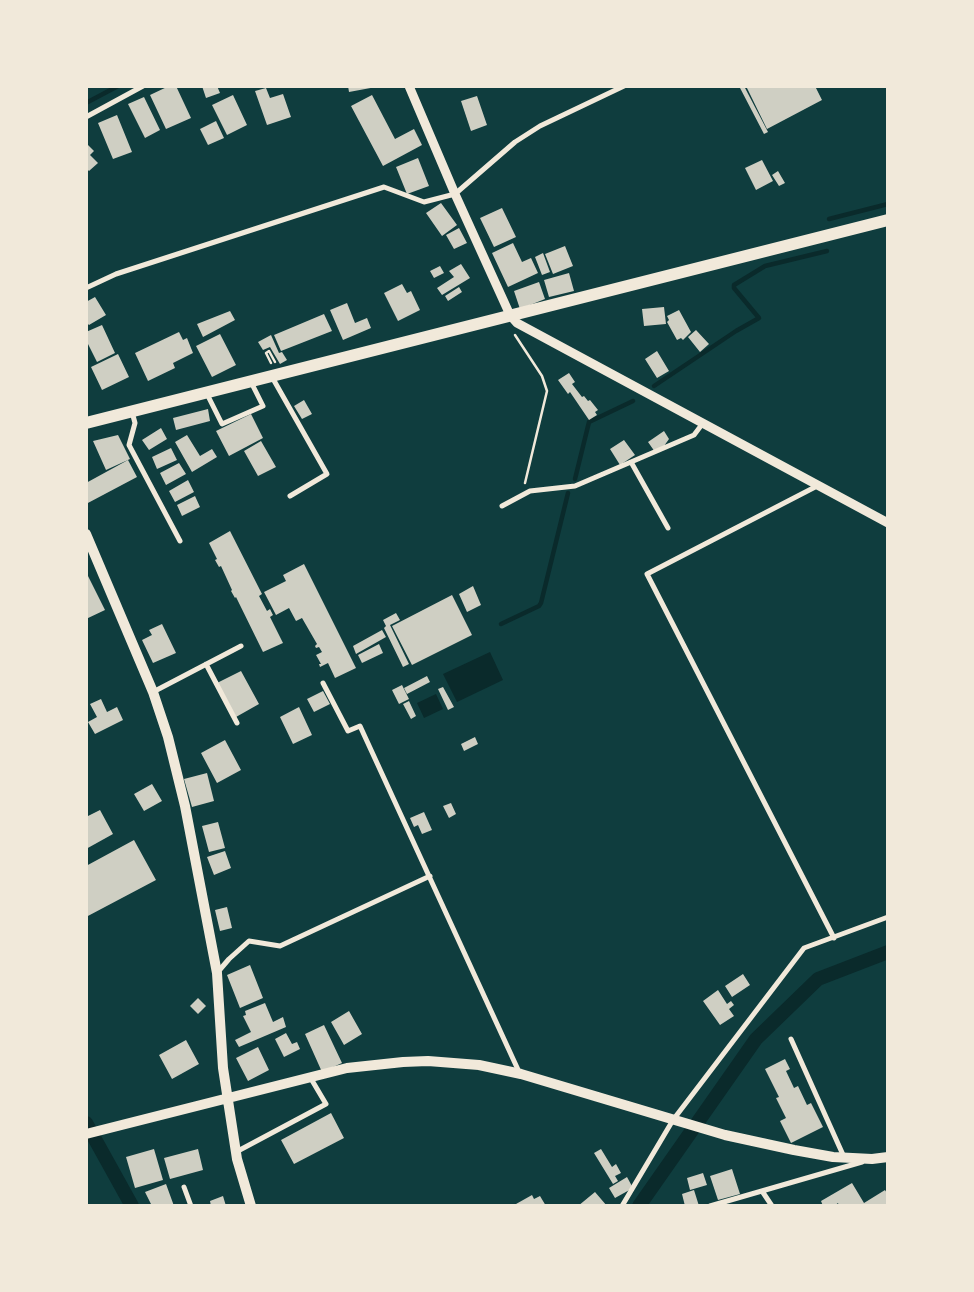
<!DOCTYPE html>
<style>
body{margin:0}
#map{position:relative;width:974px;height:1292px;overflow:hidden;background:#0f3d3e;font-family:"Work Sans",sans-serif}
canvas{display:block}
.frame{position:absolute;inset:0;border:88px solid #f1e9da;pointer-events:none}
</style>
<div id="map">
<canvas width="974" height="1292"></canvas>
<div class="frame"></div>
</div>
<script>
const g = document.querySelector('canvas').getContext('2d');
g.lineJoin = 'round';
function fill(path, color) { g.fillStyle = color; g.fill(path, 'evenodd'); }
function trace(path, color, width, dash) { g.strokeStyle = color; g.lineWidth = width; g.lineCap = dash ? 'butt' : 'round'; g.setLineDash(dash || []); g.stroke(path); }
fill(new Path2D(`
 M490,652l13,28 -46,22 -14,-28z
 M436,694l7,15 -19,9 -7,-15z`), '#0a2a2b');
trace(new Path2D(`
 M86,103l32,-17
 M829,219l59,-15
 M654,386l82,-55 23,-13 -25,-30v-3l31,-19 62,-15
 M575,479l14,-57 44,-21
 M501,624l38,-18 2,-3 27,-110`), '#0a2a2b', 4.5);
trace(new Path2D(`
 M86,1123l46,83
 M639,1206l117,-167 62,-60 70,-27`), '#0a2a2b', 14);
fill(new Path2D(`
 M169,86h7l15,32 -25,11 -16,-34z
 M202,86h15l3,7 -14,5z
 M348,86h28v1l-27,5z
 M739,86h5l24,46 -4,2z
 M746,86h69l7,14 -55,29z
 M266,88l4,10 13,-4 8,23 -24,8 -12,-34z
 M233,95l14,30 -20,10 -15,-30z
 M372,95l23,44 19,-10 8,16 -39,21 -32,-60z
 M477,96l10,29 -16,6 -10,-30z
 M144,97l16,33 -15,8 -17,-34z
 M117,115l15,37 -19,7 -15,-36z
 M216,121l8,17 -16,7 -8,-16z
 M86,143l8,8 -4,4 8,8 -9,8 -3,-3z
 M418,158l11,28 -22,8 -11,-27z
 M762,160l11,21 -17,9 -11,-22z
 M778,171l7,12 -6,3 -7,-11z
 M441,203l16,22 -15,11 -16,-23z
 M502,208l14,29 -22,10 -14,-29z
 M459,228l8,15 -13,6 -8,-14z
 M513,243l9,19 9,-4 7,15 -30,14 -16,-34z
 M565,246l8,20 -20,8 -8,-20z
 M543,253l7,19 -8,3 -7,-18z
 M461,264l9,14 -28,17 -5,-7 17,-11 -5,-6z
 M440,266l4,7 -10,5 -4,-7z
 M569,273l5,18 -25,6 -5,-17z
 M539,282l6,17 -25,10 -6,-18z
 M402,284l5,9 4,-2 9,19 -22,11 -14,-28z
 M459,287l3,5 -14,9 -3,-5z
 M95,297l11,18 -17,10 -3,-3v-20z
 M347,303l8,20 12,-5 4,10 -28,12 -13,-30z
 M664,307l2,17 -22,2 -2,-17z
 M679,310l12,22 -8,8 -2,-2 -4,2 -10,-18 2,-2 -2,-4z
 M230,311l5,9 -32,17 -6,-13z
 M324,314l8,17 -51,20 -7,-16z
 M102,325l13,28 -18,9 -11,-22v-8z
 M696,330l13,14 -9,8 -12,-15z
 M179,332l4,8 4,-2 6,15 -20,10 2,5 -27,13 -13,-28z
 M220,334l16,31 -24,12 -16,-31z
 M271,335l8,18 3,-1 5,8 -7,4 -10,-17 -7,3 -5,-8z
 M657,351l12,20 -12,7 -12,-19z
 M118,354l11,23 -27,13 -11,-23z
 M569,373l6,9 -3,2 10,13 2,-1 4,5 2,-1 8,10 -3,2 2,3 -8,5 -19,-28 -2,2 -10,-14z
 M304,400l8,14 -10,5 -8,-13z
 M208,409l2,12 -34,9 -3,-12z
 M251,414l12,24 -34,18 -13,-25z
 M161,428l6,11 -18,11 -7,-10z
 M664,431l5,8 -5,7 -9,6 -7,-10z
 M118,435l12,24 -24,11 -13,-29z
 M187,435l13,21 12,-7 5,8 -25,15 -17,-30z
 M624,440l11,15 -15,10 -10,-16z
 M261,441l15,26 -18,9 -14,-25z
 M171,448l6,12 -20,9 -5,-12z
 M128,460l9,17 -51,27v-21z
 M179,463l7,11 -20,11 -6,-12z
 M188,480l6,12 -19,10 -6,-11z
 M195,496l5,11 -18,9 -5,-11z
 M230,531l32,63 -3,2 8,15 3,-2 3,6 -3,2 13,26 -20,9 -27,-55 -1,1 -4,-7 1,-1 -11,-24 -2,1 -4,-7 2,-1 -8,-16z
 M304,564l52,104 -21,10 -7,-15 -8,4 -1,-3h2l-5,-9 6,-3 -3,-5 -3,1 -1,-2 2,-2 -15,-26 -6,3 -7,-13 -13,7 -12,-23 22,-11 -3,-6z
 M86,572l19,38 -19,9z
 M473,586l8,19 -14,7 -8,-18z
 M452,595l20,40 -60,30 -20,-39z
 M396,613l4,7 -10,5 19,39 -6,3 -19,-39 2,-2 -3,-6z
 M162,624l14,29 -23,10 -11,-23 10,-5 -3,-5z
 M382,630l4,7 -30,17 -3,-8z
 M379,644l4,9 -21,10 -4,-8z
 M241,671l18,33 -23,13 -19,-34z
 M427,676l3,6 -23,12 -3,-6z
 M402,685l7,14 -10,5 -7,-14z
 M443,687l11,20 -6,3 -10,-21z
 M323,691l7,13 -16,8 -7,-13z
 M101,699l6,13 10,-5 6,13 -28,14 -7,-12 9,-5 -7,-13z
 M409,701l7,15 -5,3 -8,-15z
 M299,707l13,28 -19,9 -13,-27z
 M475,737l3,7 -14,7 -3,-7z
 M225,740l16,30 -24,13 -16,-30z
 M207,773l7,28 -22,6 -8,-28z
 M152,784l10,17 -18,10 -10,-17z
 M451,803l5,11 -7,4 -6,-12z
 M100,810l13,24 -27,15v-32z
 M424,812l8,18 -10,4 -4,-9 -4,2 -4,-9z
 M218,822l7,26 -16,4 -7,-26z
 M134,840l22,40 -70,37v-51z
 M225,851l6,17 -17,7 -7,-18z
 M227,907l5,21 -12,3 -5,-21z
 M250,965l13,33 -23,10 -13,-33z
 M743,974l7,11 -18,12 -7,-11z
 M718,990l9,14 4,-3 3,4 -5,4 5,7 -14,9 -17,-24z
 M198,998l8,8 -8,8 -8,-8z
 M265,1003l8,19 10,-5 3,10 -47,20 -4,-7 16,-8 -8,-16 3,-1 -1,-4z
 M349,1011l13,23 -18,11 -13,-23z
 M324,1025l18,38 -20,9 -17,-38z
 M286,1033l6,11 5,-2 3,7 -16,8 -9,-18z
 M186,1040l13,24 -27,15 -13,-24z
 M258,1047l11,23 -21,11 -12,-23z
 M785,1059l5,10 -4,2 8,17 4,-2 9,19 4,-2 12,24 -32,16 -11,-22 6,-3 -10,-20 3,-1 -14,-28z
 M331,1113l13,25 -50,26 -13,-24z
 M154,1149l9,31 -28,8 -9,-31z
 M198,1149l5,21 -33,9 -6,-21z
 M601,1149l11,18 4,-3 5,9 -6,3 3,5 -5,3 -19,-31z
 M732,1169l8,25 -22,6 -8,-24z
 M703,1173l4,12 -17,5 -3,-12z
 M627,1177l6,11 -18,10 -6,-10z
 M852,1183l12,20 21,-13 3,5v11h-49l-1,-3 -4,3h-11l-2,-5z
 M166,1184l8,22h-22l-7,-14z
 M694,1190l5,16h-14l-3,-12z
 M595,1192l12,14h-29z
 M532,1195l2,4 6,-3 6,10h-29l-1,-2z
 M223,1196l3,10h-15l-1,-5z`), '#cfcfc3');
trace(new Path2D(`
 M515,335l27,41 5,15 -22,92
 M271,363l-5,-10 3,-2 6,11`), '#f1e9da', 2.5);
trace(new Path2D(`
 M86,117l57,-31
 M86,288l30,-14 268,-87 40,15 31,-8 60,-52 25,-16 84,-40
 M272,377l55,97 -37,22
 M207,394l15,30 41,-18 -12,-24
 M132,412l3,11 -6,22 51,96
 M631,462l37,66
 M819,485l-172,89 187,364
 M502,506l28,-15 45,-5 119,-51 9,-12
 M206,664l31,59
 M323,683l25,48 12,-5 160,348
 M153,692l88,-46
 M217,973l12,-14 20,-18 31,5 150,-70
 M791,1039l53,118
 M236,1152l90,-48 -16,-27
 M184,1187l7,19
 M762,1191l10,15
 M622,1206l51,-86 131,-172 84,-31
 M710,1206l152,-44`), '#f1e9da', 5);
trace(new Path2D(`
 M409,86l46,108 55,121 7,8 371,200`), '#f1e9da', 9);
trace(new Path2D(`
 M86,534l67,158 15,45 17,69 32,167 6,95 14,91 14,47
 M86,1134l261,-66 56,-6 25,-1 51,4 42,9 204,61 69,15 39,7 39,2 16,-2`), '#f1e9da', 10);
trace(new Path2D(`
 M86,423l802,-203`), '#f1e9da', 12);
</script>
